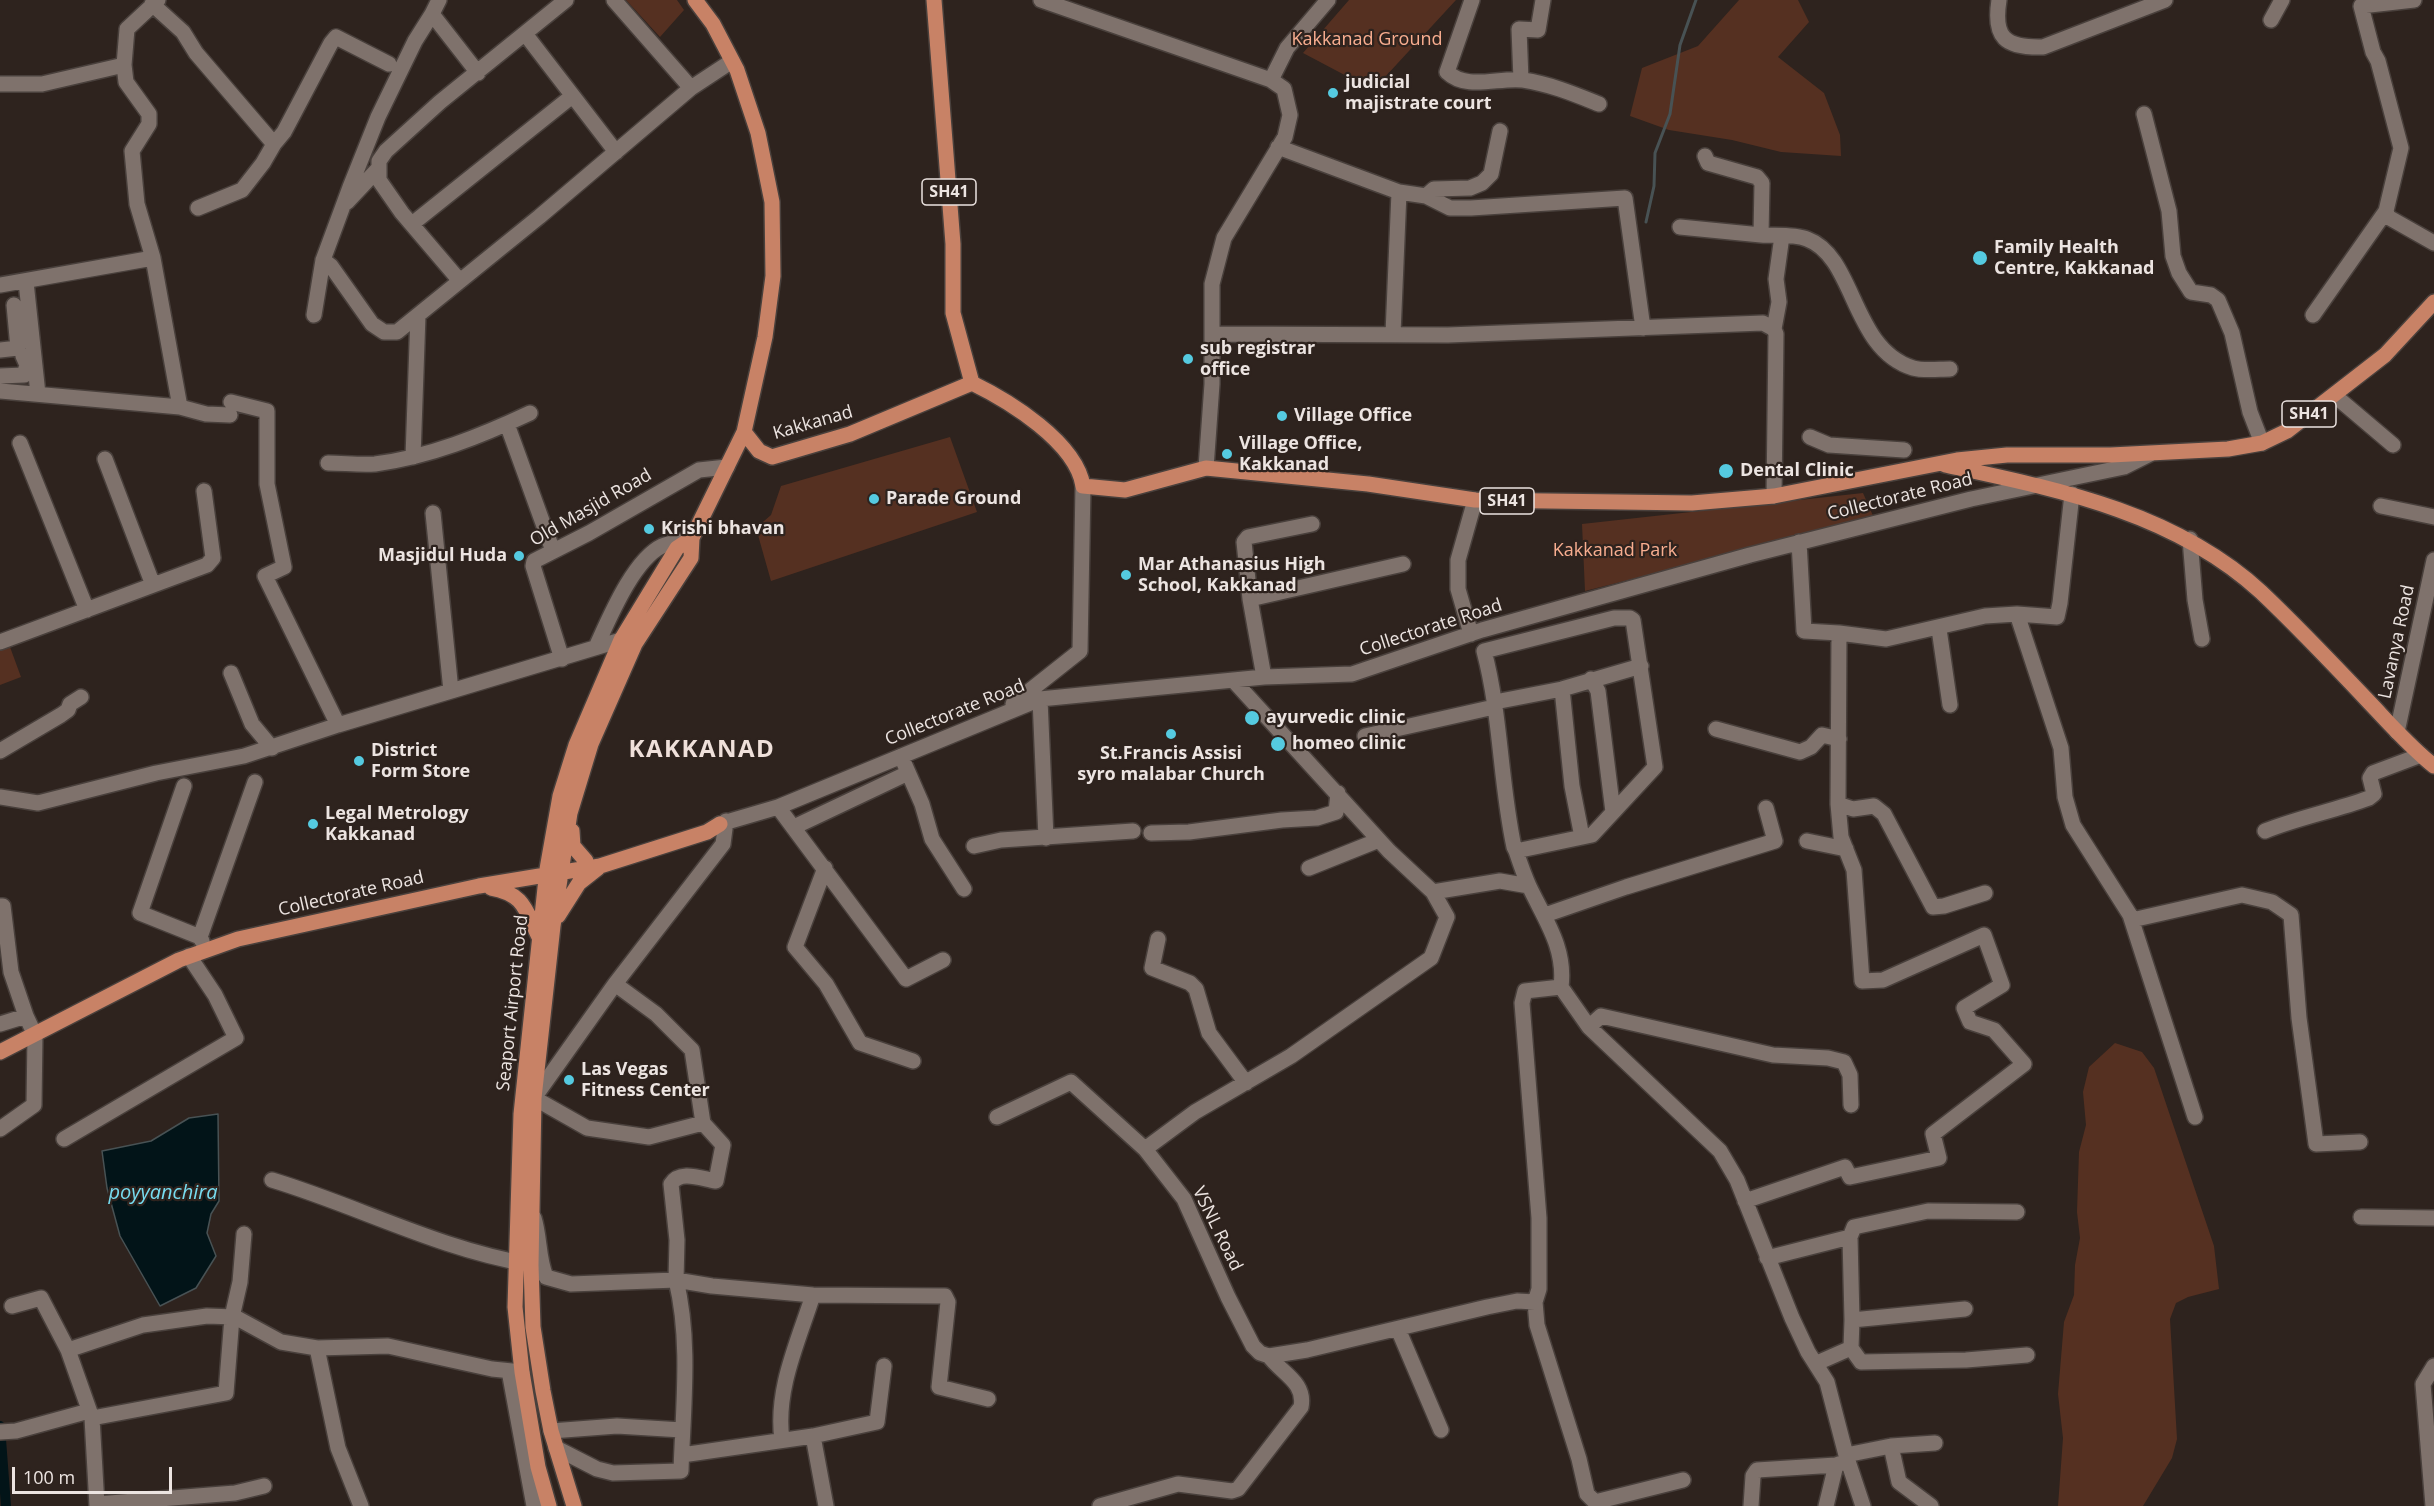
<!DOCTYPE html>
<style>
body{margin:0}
#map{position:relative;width:2434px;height:1506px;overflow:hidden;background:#2e231e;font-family:"Open Sans",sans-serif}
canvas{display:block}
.scale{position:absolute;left:12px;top:1467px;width:160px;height:27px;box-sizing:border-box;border:3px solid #ece4e1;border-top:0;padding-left:8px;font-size:18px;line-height:21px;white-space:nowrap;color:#ece4e1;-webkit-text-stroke:4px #2e231e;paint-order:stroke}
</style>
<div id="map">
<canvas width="2434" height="1506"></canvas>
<div class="scale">100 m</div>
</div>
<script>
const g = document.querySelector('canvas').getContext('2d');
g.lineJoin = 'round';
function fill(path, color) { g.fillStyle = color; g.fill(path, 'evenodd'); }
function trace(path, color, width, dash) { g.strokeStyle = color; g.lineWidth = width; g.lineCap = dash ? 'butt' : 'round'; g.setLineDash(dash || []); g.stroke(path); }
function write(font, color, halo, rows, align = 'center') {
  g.font = font + ' "Open Sans",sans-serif'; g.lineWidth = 4.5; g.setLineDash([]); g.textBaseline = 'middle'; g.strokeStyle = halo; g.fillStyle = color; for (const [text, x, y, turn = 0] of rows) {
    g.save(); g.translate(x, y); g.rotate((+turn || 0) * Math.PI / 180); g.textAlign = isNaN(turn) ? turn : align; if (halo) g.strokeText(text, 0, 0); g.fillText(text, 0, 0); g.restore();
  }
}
fill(new Path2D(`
 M626,0h51l7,10 -24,27z
 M1349,0h107l-83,90 -70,-37z
 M1739,0h59l11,22 -31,35 46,36 16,42 1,21 -60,-4 -49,-12 -63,-10 -39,-14 12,-48 56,-22z
 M950,437l27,75 -206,69 -15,-53 15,-13 10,-29z
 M1863,493l11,25 -289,73 -3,-67z
 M10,647l11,30 -21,8v-35z
 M2115,1043l27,9 12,16 60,178 5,43 -31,8 -12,6 -6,16 7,120 -5,19 -29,48h-85l5,-68 -5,-44 6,-72 10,-27 1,-30 5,-27 -3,-26 2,-60 7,-27 -3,-33 6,-25z`), '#553021');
const water = new Path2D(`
 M218,1114l1,87 -8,13 -4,19 9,23 -20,32 -36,18 -40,-70 -13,-48 -5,-37 49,-10 38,-23z`);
fill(water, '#021418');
trace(water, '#485254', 1.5);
trace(new Path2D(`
 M1646,222l8,-36 1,-33 15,-39 10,-69 16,-45`), '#485254', 3);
trace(new Path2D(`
 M0,1426l6,80`), '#021418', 10);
const minor = new Path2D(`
 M158,0l-31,29 -3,36 2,17 23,32v10l-17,27 5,53 16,54 27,149
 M439,0l-7,14 46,59
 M614,0l77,88
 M1041,0l230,80 13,9 6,26 -5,22 -61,101 -12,46v100l-6,84
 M1472,0l-25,72c20,19 51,5 76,8 27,4 51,14 76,24
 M1999,0c-6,38 6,48 44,47l122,-47
 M2414,0l-53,6 12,46 5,9 23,87 -15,63 2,6 46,26
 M152,4l31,28 13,21 78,91 -11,19 -21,27 -44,18
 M2271,20l11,-20
 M526,35l90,117
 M1271,80l16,-32 41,-48
 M1521,80l-2,-51 19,1 5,-30
 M0,84h42l82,-19
 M2144,114l25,97 4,45 6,17 12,19 20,3 7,5 14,33 18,79 12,31
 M274,144l10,-12 47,-89 5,-6 53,27
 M1278,147l121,45 27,4 8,-7 36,-1 12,-5 9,-9 9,-43
 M1426,196l24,12h21l154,-10 18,130
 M347,202l31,-33
 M412,224l159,-127
 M1680,227l81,8 1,-52 -5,-6 -49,-14 -3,-7
 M1761,235c14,1 33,-1 46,4 49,18 44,110 106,129 10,3 26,1 37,1
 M323,260l8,6 41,58 12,8h13l142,-115 152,-129 41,-27
 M460,281l-58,-68 -23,-33v-19l7,-10 54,-49 126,-102
 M26,282l12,112
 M0,285l153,-27
 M314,315l9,-55 27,-73 28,-70 37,-76 17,-27
 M2313,315l73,-104
 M1774,329l5,-27 -3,-23 6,-43
 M1212,334l236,1 315,-12 11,6 2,5 -2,162
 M1393,334l6,-142
 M0,350l18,-2 -4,-43
 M0,376l24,-1 3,-10 -4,-9
 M0,391l180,16 26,7 24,1
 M2334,395l59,50
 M231,402l36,9v73l17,83 -19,9 73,149
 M507,424l46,127
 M1810,437l19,8 75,5
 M20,443l67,167
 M413,457l5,-142
 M105,459l48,126
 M328,463c15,0 31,2 47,1 54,-7 106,-28 155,-51
 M2381,506l53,11
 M433,513l18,178
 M2190,539l5,61 7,39
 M1799,542l5,89 35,2 47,6 99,-23 32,-2 40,3 3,-14 12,-109
 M1250,599l-6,-57 4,-5 64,-13
 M2017,614l44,134 4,49 8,28 57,90 65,202
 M1939,629l11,76
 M1839,633l-1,171 15,5 21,-3 10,8 49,93 11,-1 41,-13
 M1471,634l-13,-45v-29l17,-60
 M0,642l207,-77 6,-7 -9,-67
 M596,647c13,-28 37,-87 66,-101 8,-3 18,-5 27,-7
 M562,659l-29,-93 1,-5 55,-28 110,-63 28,-3
 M231,673l21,51 20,24
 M1264,677l-14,-78 153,-35
 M1591,679l7,12 15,121
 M1233,680l156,171 44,41 67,-11 29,5
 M1562,689l10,97 10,51
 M1040,699l6,139
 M1495,702l67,-13 79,-23
 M1013,704l67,-53 3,-165
 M1716,729l84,23 11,-5 11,-12 17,4
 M2397,732l37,-172
 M1365,736l129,-29
 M0,751l61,-36 7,-5 2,-6 11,-7
 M901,756l21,48 10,35 32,50
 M184,786l-44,127 60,24
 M0,797l38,6 118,-30 88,-17 94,-31 283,-85
 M778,807l128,172 37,-19
 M720,824l58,-17 262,-108 224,-22 88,-3 130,-44 268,-75 221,-56 153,-32 26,-13
 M794,827l114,-54
 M2265,831c35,-14 69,-20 104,-33l5,-4 -4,-16 3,-5 48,-18
 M1151,833l38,-1 93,-12 35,-2 19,-6 2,-19
 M1807,841l39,8
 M974,846l27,-6 132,-9
 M1516,851l76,-16 63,-68 -22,-147 -3,-2h-16l-130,33c17,64 16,131 30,196l2,4c4,12 8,24 13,35 16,34 37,62 32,101l28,40 131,124 17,29 55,138 16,34 19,30 19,73 17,51
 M825,868l-30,79 31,37 34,59 53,18
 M1309,868l70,-28
 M1433,892l14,25 -16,41 -140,98 -96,56 -50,37 39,50 44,98 25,49 7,7 9,3 38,-6 180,-43 30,-6 18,1
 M0,906h3l8,66 15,44
 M1545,915l81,-28 149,-46 -9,-33
 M2132,920l110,-25 30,7 19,13 8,103 17,126 44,-2
 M1158,939l-6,29 38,15 6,6 13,44 37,50
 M202,941l-2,-4 55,-155
 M615,984l41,30 36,36 11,73 20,22 -7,36c-14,-2 -36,-12 -45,3l6,56 -1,40 36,6 101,9 132,1 3,6 -9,85 49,12
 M1561,987l-36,4 -3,12 17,215v71l-4,13 2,23 42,134 8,35 8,8 88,-22
 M0,1024l26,-8 9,19 -1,70 -34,24
 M1589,1027l12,-11 172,39 55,3 16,4 6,13 1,30
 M997,1117l74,-35 74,67
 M703,1123l-54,14 -62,-9 -53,-30 81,-114 108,-140 3,-23
 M64,1139l172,-101 -21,-43 -26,-39
 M272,1180c86,26 167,69 256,84
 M1745,1201l100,-34 5,10 89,-19 -6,-24 91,-70 -30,-34 -24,-8 -6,-14 38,-23 -18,-50 -101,45 -21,1 -8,-111 -13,-33 -3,-33
 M2361,1217l73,1
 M534,1218c6,19 4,40 12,59l25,7 105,-4c15,61 7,128 5,191l-68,2 -16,-4 -41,-21
 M1850,1237l2,83
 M1767,1258l83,-21 4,-10 74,-16 89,1
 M12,1306l29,-8 27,52 24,68 5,88
 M1398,1329l43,101
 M317,1348l21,100 23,58
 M1851,1348l10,14 105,-2 61,-5
 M68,1350l75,-25 64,-9 28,1 46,25 36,6 71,-2 104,23 30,3
 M1817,1363l34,-15 1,-28 113,-11
 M509,1371l25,135
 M92,1418l134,-25 6,-76 8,-35 4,-48
 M551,1431l66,-5 65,4
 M0,1432l16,-1 73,-20
 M813,1436l13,70
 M782,1440c-7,-50 16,-98 31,-145
 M1891,1446l8,36 32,24
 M682,1455l131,-19 64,-14 7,-56
 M1846,1455l45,-9 44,-3
 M97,1504l138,-11 29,-7
 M1100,1506l78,-22 54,7 6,-2 63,-82c5,-25 -20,-34 -32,-51
 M1751,1506l2,-30 4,-6 79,-5
 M1826,1506l10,-41 8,-3
 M2433,1506l-10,-122 11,-18`);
const major = new Path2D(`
 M934,0l19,244v69l19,70c37,18 104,59 111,103l42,4 81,-22 162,16 107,16 217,3 82,-7 183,-36 50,-5h104l117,-6 34,-6 25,-12 98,-76 49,-53
 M744,432l15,19 13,6 78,-23 122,-51
 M1945,465c111,24 229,47 316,127 37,35 73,73 108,110 21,22 41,45 65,64
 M572,831l1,15 13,15
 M491,888c33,6 34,21 48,49
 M558,916l21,-33 19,-15
 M0,1052l179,-92 59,-21 241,-53 121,-20 107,-34 13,-8
 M549,1506l-11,-39 -16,-95 -7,-65 6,-193 26,-245 13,-73 16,-51 45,-105 56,-92 15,-10
 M574,1506l-23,-75 -8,-40 -10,-64 -2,-62 3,-167 19,-172 17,-113 21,-69 44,-100 56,-86 1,-20 52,-106 21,-95 8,-61 -1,-74 -14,-69 -21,-63 -24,-46 -18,-24`);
trace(minor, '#49403c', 18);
trace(major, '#49403c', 18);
trace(minor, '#7f726c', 15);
trace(major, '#c88266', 15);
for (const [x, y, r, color] of [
 [1333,93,6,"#55cae0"],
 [1980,258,8,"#55cae0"],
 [1188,359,6,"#55cae0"],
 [1282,416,6,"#55cae0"],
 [1227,454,6,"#55cae0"],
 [1726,471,8,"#55cae0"],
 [874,499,6,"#55cae0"],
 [649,529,6,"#55cae0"],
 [519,556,6,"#55cae0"],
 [1126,575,6,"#55cae0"],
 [1252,718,8,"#55cae0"],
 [1171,734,6,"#55cae0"],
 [1278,744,8,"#55cae0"],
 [359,761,6,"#55cae0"],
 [313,824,6,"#55cae0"],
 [569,1080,6,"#55cae0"]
]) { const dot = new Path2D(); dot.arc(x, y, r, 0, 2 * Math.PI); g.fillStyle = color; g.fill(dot); trace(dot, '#2e231e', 2); }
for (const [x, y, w] of [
 [949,192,54],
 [2309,414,54],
 [1507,501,54]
]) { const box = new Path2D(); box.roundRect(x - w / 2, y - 13, w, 26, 4.5); g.fillStyle = '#2e231e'; g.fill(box); trace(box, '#ece4e1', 1.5); }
write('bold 16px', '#ece4e1', null, [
 ["SH41",949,192],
 ["SH41",2309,414],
 ["SH41",1507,501]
]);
write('18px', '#f9ae90', '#2e231e', [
 ["Kakkanad Ground",1367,40],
 ["Kakkanad Park",1615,551]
]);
write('bold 18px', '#ece4e1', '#2e231e', [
 ["judicial",1345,83],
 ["majistrate court",1345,104],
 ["Family Health",1994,248],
 ["Centre, Kakkanad",1994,269],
 ["sub registrar",1200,349],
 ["office",1200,370],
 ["Village Office",1294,416],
 ["Village Office,",1239,444],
 ["Kakkanad",1239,465],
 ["Dental Clinic",1740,471],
 ["Parade Ground",886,499],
 ["Krishi bhavan",661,529],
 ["Masjidul Huda",507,556,"right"],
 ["Mar Athanasius High",1138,565],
 ["School, Kakkanad",1138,586],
 ["ayurvedic clinic",1266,718],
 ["homeo clinic",1292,744],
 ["District",371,751],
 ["Form Store",371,772],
 ["St.Francis Assisi",1171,754,"center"],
 ["syro malabar Church",1171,775,"center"],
 ["Legal Metrology",325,814],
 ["Kakkanad",325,835],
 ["Las Vegas",581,1070],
 ["Fitness Center",581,1091]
], 'left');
write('18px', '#ece4e1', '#2e231e', [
 ["Kakkanad",813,423,-16],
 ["Collectorate Road",1900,497,-14],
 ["Old Masjid Road",591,508,-30],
 ["Collectorate Road",1431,628,-18],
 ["Lavanya Road",2397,642,-78],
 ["Collectorate Road",955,713,-22],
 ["Collectorate Road",351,894,-13],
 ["Seaport Airport Road",513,1003,-84],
 ["VSNL Road",1217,1229,64]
]);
write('italic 20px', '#77dcf0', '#2e231e', [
 ["poyyanchira",163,1193]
]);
g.letterSpacing = '1.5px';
write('bold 24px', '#efe0da', '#2e231e', [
 ["KAKKANAD",702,750]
]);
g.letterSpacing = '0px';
</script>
